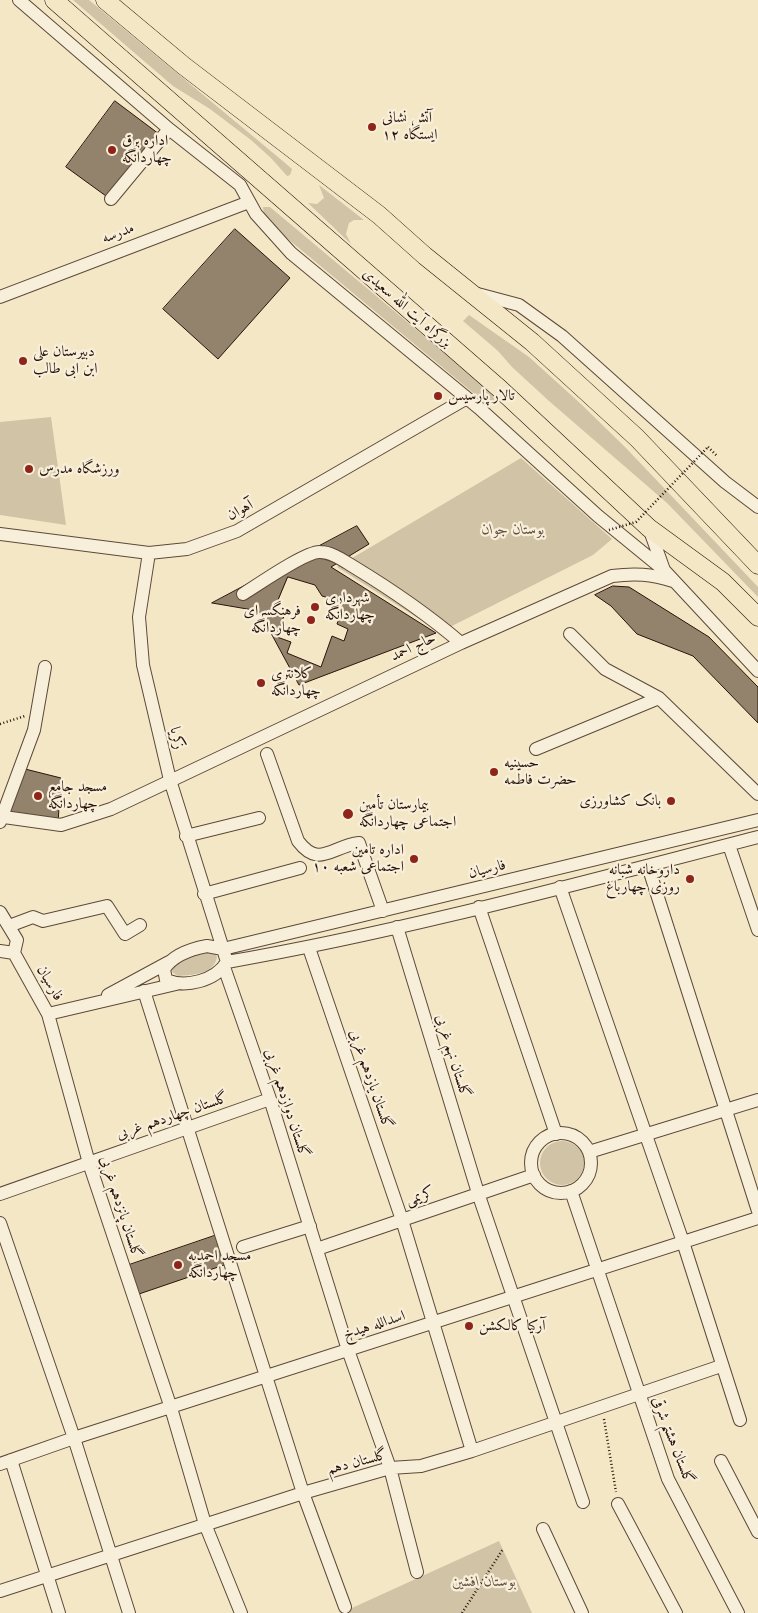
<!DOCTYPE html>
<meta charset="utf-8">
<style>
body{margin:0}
canvas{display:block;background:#f4e7c6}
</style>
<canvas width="758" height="1613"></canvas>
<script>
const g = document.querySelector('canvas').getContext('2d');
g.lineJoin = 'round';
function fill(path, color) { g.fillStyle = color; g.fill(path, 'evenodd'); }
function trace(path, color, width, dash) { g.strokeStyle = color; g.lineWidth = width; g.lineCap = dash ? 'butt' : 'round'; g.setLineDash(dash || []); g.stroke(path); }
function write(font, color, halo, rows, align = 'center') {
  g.font = font + ' "Libre Caslon Text",Amiri,serif'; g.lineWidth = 4.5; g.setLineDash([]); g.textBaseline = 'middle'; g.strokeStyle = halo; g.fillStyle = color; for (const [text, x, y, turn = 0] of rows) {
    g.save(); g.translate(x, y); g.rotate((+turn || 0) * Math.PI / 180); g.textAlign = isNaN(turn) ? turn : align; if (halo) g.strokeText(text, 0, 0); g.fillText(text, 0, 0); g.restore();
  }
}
fill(new Path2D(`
 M73,0h16l195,162 8,7 -2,6 -3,1 -16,-18 -20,-18 -41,-31 -37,-23z
 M319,185l45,35h-10l-5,3 -3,11 5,10 -43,-41 9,1 7,-6z
 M263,207h7l222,186 3,9 -6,4 -207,-172 -18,-19z
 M469,315l60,42 52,47 45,44 132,139v10l-91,-94 -118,-102 -37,-34 -14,-16 -35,-30z
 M51,417l15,108 -66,-10v-93z
 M521,458l91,81 -19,16 -153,77 -103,-65z
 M208,953h7l2,4c-3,17 -24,18 -39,19l-6,-4 1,-6 15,-9z
 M540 1163a22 22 0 1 1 44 0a22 22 0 1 1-44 0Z
 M499,1541l33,72h-191z`), '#d1c3a6');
const building = new Path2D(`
 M115,101l44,33 -53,62 -40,-29z
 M235,229l55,49 -72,81 -55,-50z
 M357,526l12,18 -38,23 105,66 -137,52 -40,-74 -47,-8z
 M288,577l27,8 7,11 13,4 6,12 -4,12 11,5 -4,12 -12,-5 -11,31 -34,-14 4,-11 -14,-5 7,-21 -11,-3z
 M613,586l16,1 80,50 49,50v36l-65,-67 -56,-22 -26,-28 -16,-11z
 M25,769l36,9 -3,45 -49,-9z
 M217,1235l10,29 -88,30 -10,-29z`);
fill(building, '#93826c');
trace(building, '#29140b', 1);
const minor = new Path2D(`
 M19,0l150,129 71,56 16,29 35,39 188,155 119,108 66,54 94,101
 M111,199l58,-70
 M474,293l45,12 43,31 163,146 33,25
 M0,297l249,-95
 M649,528l15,42
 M0,534l149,19 38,-4 50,-18 230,-133
 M149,553l-10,64 4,48 27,115 53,169 535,-129
 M243,594c13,-8 63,-43 77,-42 12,0 24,9 34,15 38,23 73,47 107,76
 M570,634l35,35 54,29 99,96
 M536,749l123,-51
 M267,754l31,87c21,28 34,5 61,2l24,68
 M4,817l57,8 50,-16 350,-166 151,-67c23,-3 39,-2 61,5
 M0,822l34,-92 11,-63
 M186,836l73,-18
 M729,845l29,85
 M648,866l110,345
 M560,887l123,355 57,178
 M204,894l96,-26
 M479,907l77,227
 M0,912l17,28 -3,13 34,61 128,-30
 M9,926l24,-9 10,4 64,-15 18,28 15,-9
 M397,927l81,266 105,309
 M207,946l16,3 4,13c-12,19 -41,26 -61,18l-2,-11c9,-14 27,-20 43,-23z
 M309,948l93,272 70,231
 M0,951l14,2
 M227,962c178,-31 356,-80 531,-125
 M224,967l46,132 78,251 42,118 27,104
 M144,991l159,502 42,114
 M108,995l61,-33
 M48,1014l41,149 82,245 34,116 36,89
 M531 1163a30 30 0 1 1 60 0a30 30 0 1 1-60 0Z
 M589,1152l169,-52
 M571,1191l97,288 70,134
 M0,1194l270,-95
 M0,1223l74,215 55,175
 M243,1247l67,-21
 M317,1249l217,-74
 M11,1460l48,153
 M721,1461l37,71
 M0,1464l74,-26 684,-220
 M618,1504l58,109
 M543,1529l39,84
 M0,1591l303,-98 87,-25 31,-2 51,-15 249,-85`);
const highway = new Path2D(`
 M54,0l446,389 149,139 74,54 35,35
 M105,0l79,66 195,149 46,41 107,86 105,96 121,127`);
trace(minor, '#5c493a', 14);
trace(highway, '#29140b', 19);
trace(new Path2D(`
 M708,447l9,9
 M0,724l25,-8
 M604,1419l12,73
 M462,1613l41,-64`), '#29140b', 2.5, [1, 2.5]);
trace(minor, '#f8efda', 12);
trace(highway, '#f4e7c6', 18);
trace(new Path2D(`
 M609,530l27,-8 72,-75`), '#29140b', 2.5, [1, 2.5]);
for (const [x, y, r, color] of [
 [372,127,5,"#8f2418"],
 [112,150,5,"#8f2418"],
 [23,361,5,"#8f2418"],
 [438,396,5,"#8f2418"],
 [29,469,5,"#8f2418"],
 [315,607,5,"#8f2418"],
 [311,620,5,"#8f2418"],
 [261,683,5,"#8f2418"],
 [494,772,5,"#8f2418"],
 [38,796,5,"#8f2418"],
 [671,801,5,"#8f2418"],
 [348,814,6,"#8f2418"],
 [414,859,5,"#8f2418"],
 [690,879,5,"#8f2418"],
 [178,1265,5,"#8f2418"],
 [469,1326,5,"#8f2418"]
]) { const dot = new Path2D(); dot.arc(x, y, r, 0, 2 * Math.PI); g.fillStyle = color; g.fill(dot); trace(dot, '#f8efda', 2); }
write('15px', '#29140b', '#f8efda', [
 ["آتش نشانی",382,118],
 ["ایستگاه ۱۲",382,135],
 ["اداره برق",122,141],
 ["چهاردانگه",122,158],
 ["دبیرستان علی",33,352],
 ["ابن ابی طالب",33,369],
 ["تالار پارسیس",448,396],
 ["ورزشگاه مدرس",39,469],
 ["شهرداری",325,598],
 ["چهاردانگه",325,615],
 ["فرهنگسرای",301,611,"right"],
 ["چهاردانگه",301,628,"right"],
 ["کلانتری",271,674],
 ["چهاردانگه",271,691],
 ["حسینیه",504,763],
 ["حضرت فاطمه",504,780],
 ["مسجد جامع",48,787],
 ["چهاردانگه",48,804],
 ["بانک کشاورزی",661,801,"right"],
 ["بیمارستان تأمین",359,805],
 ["اجتماعی چهاردانگه",359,822],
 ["اداره تامین",404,850,"right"],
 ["اجتماعی شعبه ۱۰",404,867,"right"],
 ["داروخانه شبانه",680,870,"right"],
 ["روزی چهارباغ",680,887,"right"],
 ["مسجد احمدیه",188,1256],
 ["چهاردانگه",188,1273],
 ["آرکیا کالکشن",479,1326]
], 'left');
write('15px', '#29140b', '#f8efda', [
 ["مدرسه",118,233,-21],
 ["بزرگراه آیت الله سعیدی",407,308,41],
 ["آهوان",240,510,-28],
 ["حاج احمد",413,647,-25],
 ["زکریا",177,738,77],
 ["فارسیان",487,869,-14],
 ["فارسیان",50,983,60],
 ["گلستان نهم غربی",453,1056,73],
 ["گلستان یازدهم غربی",371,1079,71],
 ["گلستان دوازدهم غربی",287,1103,72],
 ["گلستان چهاردهم غربی",172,1116,-19],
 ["کریمی",420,1196,-19],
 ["گلستان پانزدهم غربی",121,1207,72],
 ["اسدالله هیدخ",374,1325,-18],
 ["گلستان هشتم شرقی",673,1440,69],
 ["گلستان دهم",357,1462,-15]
]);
write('italic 15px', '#645141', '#f8efda', [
 ["بوستان جوان",513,530],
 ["بوستان افشین",484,1582]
]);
</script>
